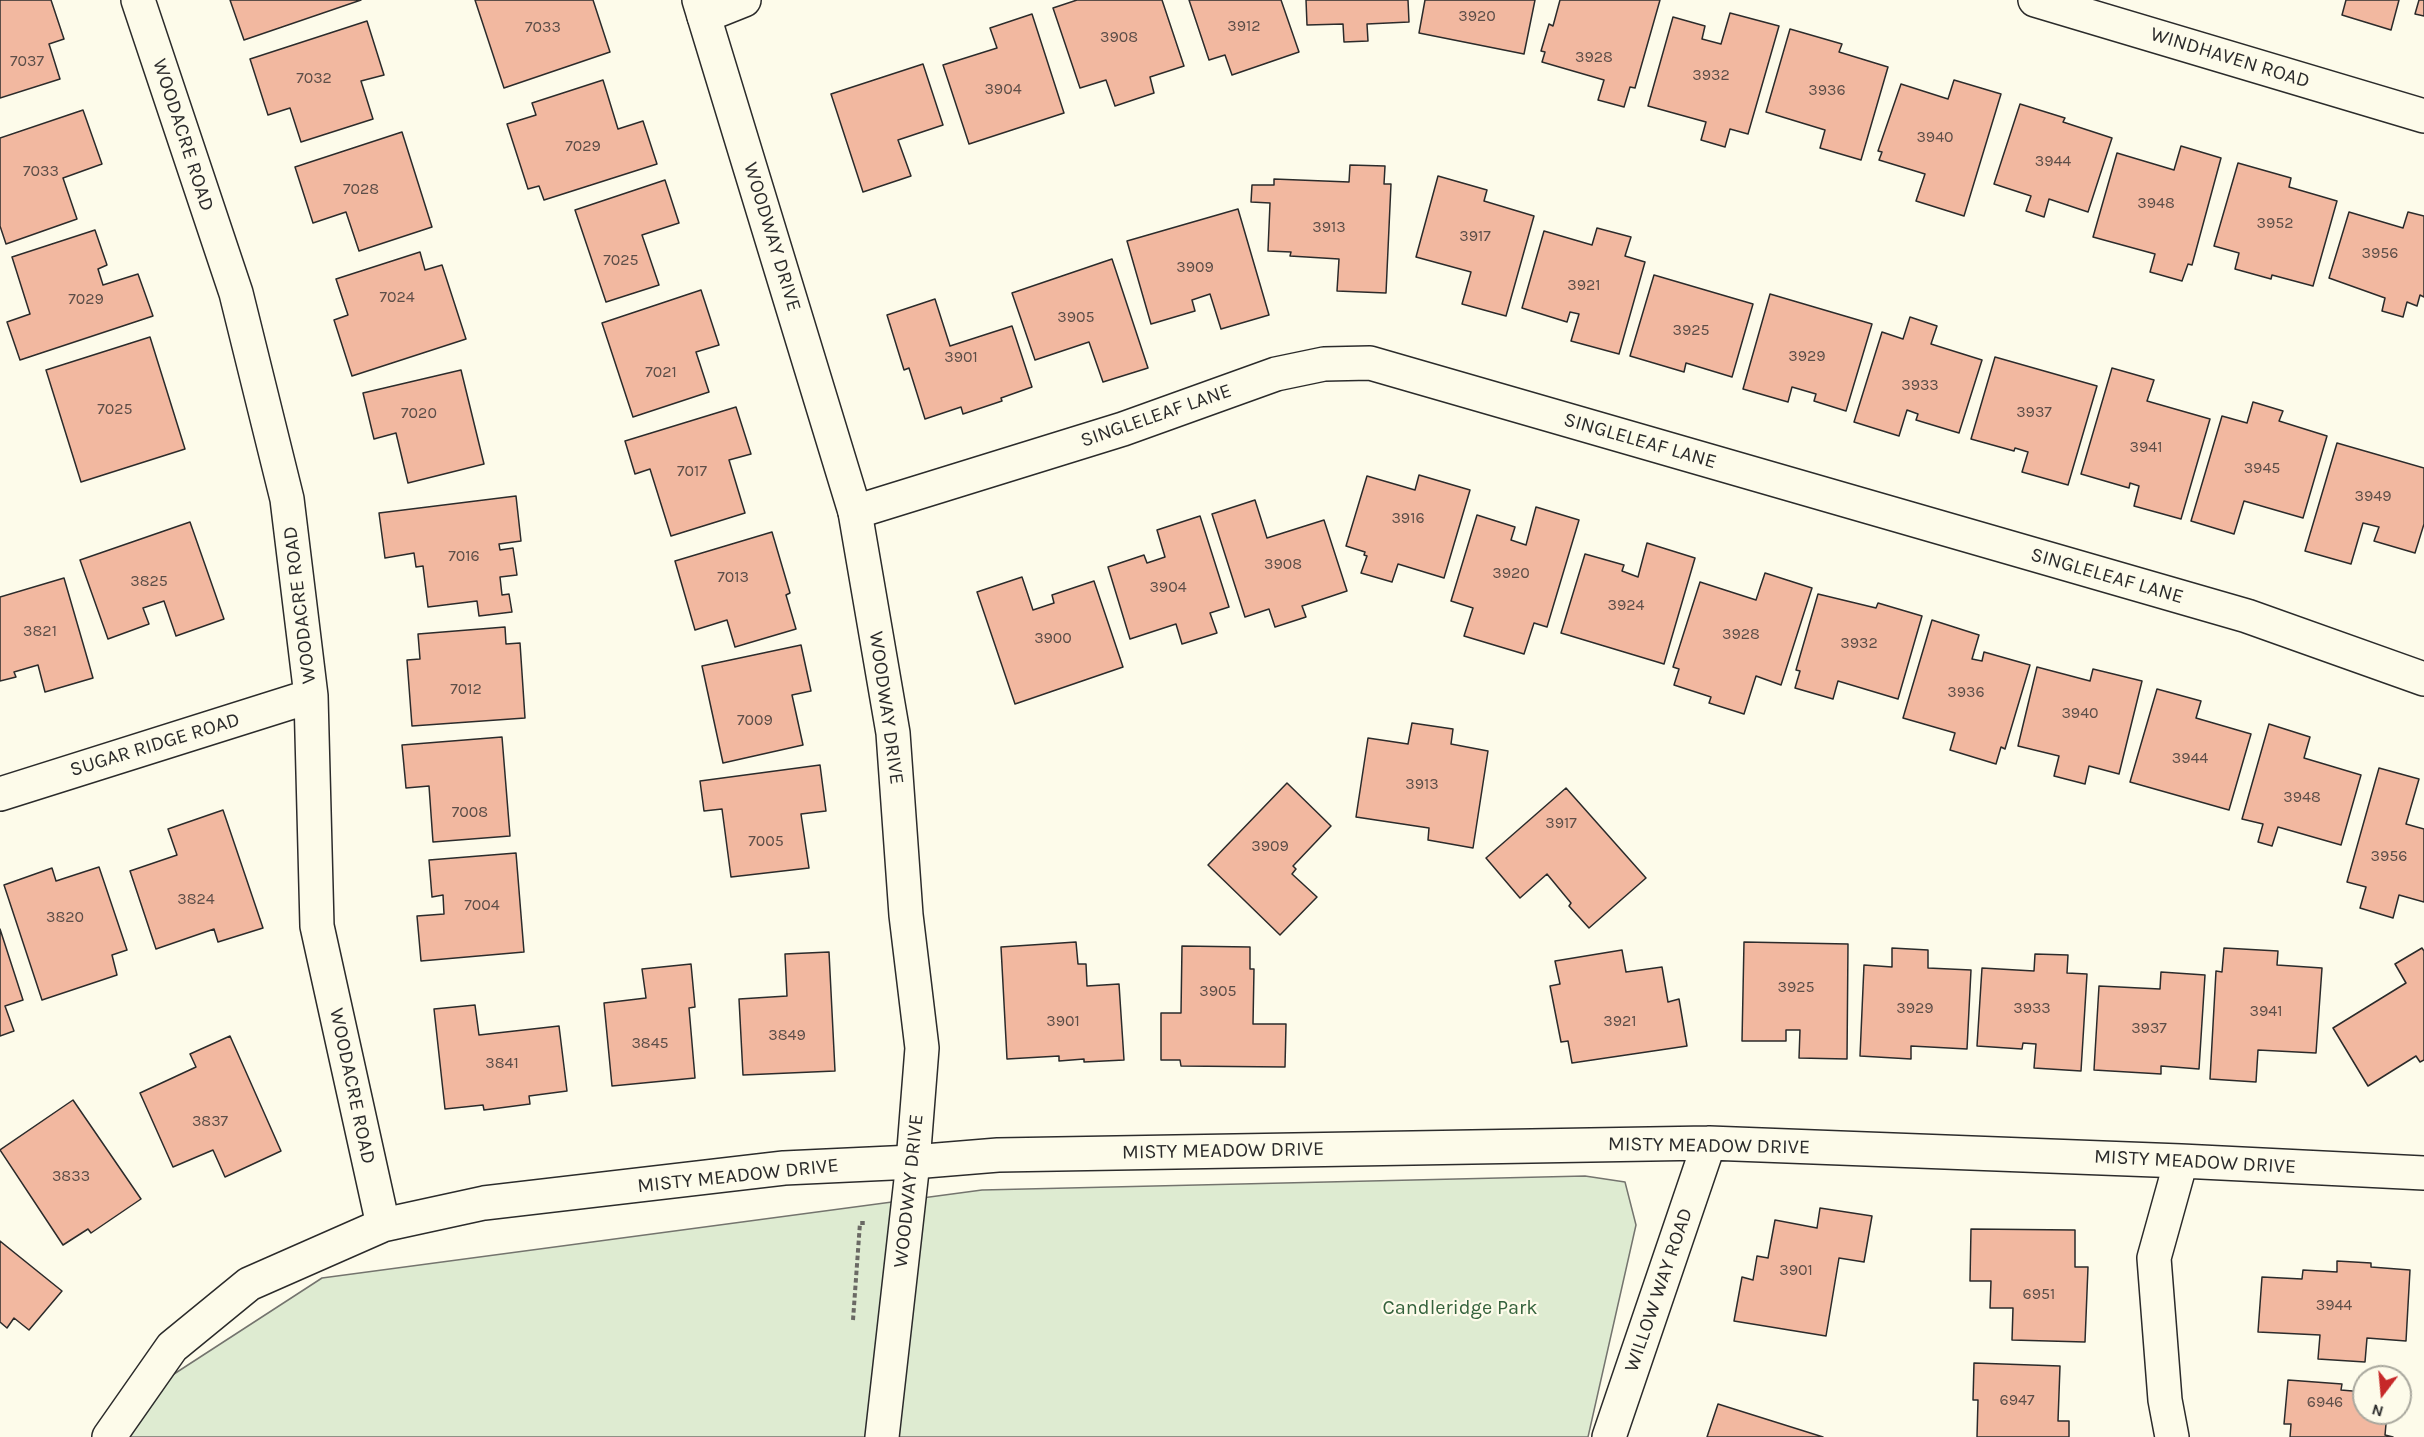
<!DOCTYPE html>
<style>
body{margin:0}
#map{position:relative;width:2424px;height:1437px;overflow:hidden;background:#fdfbea;font-family:Karla,sans-serif}
canvas{display:block}
.north{position:absolute;left:2352px;top:1365px;width:60px;height:60px;box-sizing:border-box;background:#fdfbea;border:2px solid #a9a89e;border-radius:50%;rotate:196deg;font-size:16px;font-weight:700;line-height:24px;text-align:center;color:#2b2b2b}
.north::after{content:'';display:block;margin:auto;width:21px;height:27px;background:#c62828;clip-path:polygon(50% 0,100% 100%,50% 72%,0 100%)}
</style>
<div id="map">
<canvas width="2424" height="1437"></canvas>
<div class="north">N</div>
</div>
<script>
const g = document.querySelector('canvas').getContext('2d');
g.lineJoin = 'round';
function fill(path, color) { g.fillStyle = color; g.fill(path, 'evenodd'); }
function trace(path, color, width, dash) { g.strokeStyle = color; g.lineWidth = width; g.lineCap = dash ? 'butt' : 'round'; g.setLineDash(dash || []); g.stroke(path); }
function write(font, color, halo, rows, align = 'center') {
  g.font = font + ' Karla,sans-serif'; g.lineWidth = 4.5; g.setLineDash([]); g.textBaseline = 'middle'; g.strokeStyle = halo; g.fillStyle = color; for (const [text, x, y, turn = 0] of rows) {
    g.save(); g.translate(x, y); g.rotate((+turn || 0) * Math.PI / 180); g.textAlign = isNaN(turn) ? turn : align; if (halo) g.strokeText(text, 0, 0); g.fillText(text, 0, 0); g.restore();
  }
}
const green = new Path2D(`
 M1585,1176l40,6 11,43 -48,212h-1467l53,-63 148,-96 660,-88z`);
fill(green, '#deebd1');
trace(green, '#74746e', 1.5);
const building = new Path2D(`
 M0,0h51l13,39 -15,5 11,35 -60,19z
 M230,0h131l-117,40z
 M475,0h118l17,52 -106,36z
 M1077,0h85l22,66 -34,11 4,16 -39,13 -9,-26 -26,8 -27,-80z
 M1189,0h92l18,52 -67,23 -7,-20 -16,5z
 M1306,0h102l1,22 -42,2 1,17 -24,1 -1,-18 -36,1z
 M1425,0h110l-11,54 -105,-21z
 M1560,0h100l-25,88 -5,-1 -6,20 -26,-7 6,-20 -62,-18 3,-10 -4,-1 8,-27 4,2z
 M2346,0h53l-8,30 -49,-15z
 M2419,0h5v16l-9,-2z
 M1730,13l49,13 -31,108 -18,-5 -5,18 -24,-7 5,-18 -58,-16 25,-89 32,9 -3,13 19,5z
 M1032,14l32,99 -95,31 -26,-79 54,-17 -7,-20z
 M367,21l17,54 -23,6 12,38 -72,23 -11,-34 -22,7 -18,-56z
 M1790,29l52,15 -3,8 49,15 -27,93 -41,-12 5,-18 -59,-18z
 M923,64l20,61 -45,15 13,36 -48,16 -32,-98z
 M603,80l15,49 25,-8 14,43 -113,36 -5,-14 -11,3 -21,-65 29,-9 -4,-12z
 M1954,80l47,14 -37,122 -48,-15 9,-27 -46,-14 3,-8 -4,-1 23,-67 47,15z
 M2020,104l45,14 -2,4 49,16 -24,74 -39,-13 -5,18 -18,-6 5,-15 -37,-12z
 M83,110l19,54 -39,14 14,41 -71,25 -6,-18v-88z
 M402,132l30,95 -73,24 -13,-39 -33,11 -18,-56z
 M2181,146l40,12 -29,107 -4,-1 -6,17 -32,-9 5,-18 -62,-17 24,-84 57,17z
 M2238,163l53,15 -2,9 48,14 -24,85 -41,-11 -1,4 -36,-10 4,-16 -25,-7z
 M1350,165l35,1 -1,18h7l-5,109 -49,-2 2,-32 -49,-3 1,-4 -23,-1 2,-48 -19,-1 1,-17h22v-6l75,3z
 M1438,176l49,14 -3,11 50,15 -28,100 -44,-12 9,-32 -55,-15z
 M665,180l14,43 -37,12 17,50 -53,17 -31,-92z
 M1238,209l31,106 -48,14 -11,-35 -18,6 3,11 -44,13 -24,-83z
 M2349,212l54,16 5,-16 16,4v81l-4,-2 -3,11 -10,-4 -4,15 -21,-6 3,-13 -56,-20z
 M1597,228l34,9 -6,19 20,6 -26,92 -48,-13 8,-27 -9,-2 -3,10 -45,-14 22,-77 48,14z
 M95,230l12,35 -9,4 5,16 35,-11 15,42 -133,44 -13,-38 23,-8 -18,-57z
 M420,252l5,18 17,-5 24,74 -114,37 -18,-56 14,-5 -12,-36z
 M1112,259l36,109 -45,14 -14,-40 -54,18 -23,-67z
 M1654,275l99,29 -21,73 -46,-14 -2,9 -54,-16z
 M701,290l18,55 -23,7 13,40 -76,25 -31,-94z
 M1770,294l102,30 -26,87 -32,-10 2,-7 -24,-7 -4,15 -45,-13z
 M935,299l15,47 62,-20 20,61 -31,11 1,3 -39,13 -2,-7 -36,12 -16,-51 -5,2 -17,-55z
 M1910,317l27,9 -6,18 51,16 -23,73 -43,-13 2,-6 -11,-4 -8,26 -45,-14 28,-90 21,7z
 M150,337l35,112 -104,33 -35,-112z
 M1995,357l102,29 -29,99 -46,-13 6,-20 -13,-4 -1,3 -43,-12z
 M2112,368l42,12 -7,21 63,18 -29,100 -47,-13 5,-20 -9,-3 -1,5 -48,-14z
 M461,370l23,94 -76,19 -12,-50 -22,6 -11,-46z
 M2253,402l30,9 -4,10 48,15 -24,82 -59,-17 -10,33 -43,-13 31,-105 25,7z
 M736,407l15,47 -22,6 16,53 -74,23 -21,-67 -15,5 -10,-33z
 M2337,443l87,25v56l-9,29 -41,-12 5,-14 -16,-4 -12,41 -46,-13z
 M1419,475l51,15 -26,88 -46,-14 -6,18 -31,-9 6,-17 -3,-1 1,-3 -19,-6 21,-70 48,14z
 M516,496l5,45 -22,3 1,6 13,-2 4,27 -17,2 2,18 7,-1 3,18 -33,4 -2,-15 -49,6 -5,-41 -7,1 -2,-14 -29,5 -6,-45z
 M1255,500l12,38 57,-18 23,71 -45,15 4,11 -31,10 -6,-18 -24,8 -33,-103z
 M1536,507l43,13 -32,107 -13,-4 -10,31 -60,-18 9,-28 -22,-7 26,-86 38,12 -4,13 15,5z
 M1200,516l29,91 -19,6 7,20 -35,11 -6,-20 -46,15 -22,-72 36,-12 3,8 18,-6 -8,-27z
 M190,522l34,97 -48,17 -12,-35 -21,7 6,16 -41,15 -28,-79z
 M772,532l18,61 -4,2 10,34 -61,18 -8,-27 -32,10 -20,-69z
 M1647,543l48,15 -31,106 -103,-31 24,-79 39,11 -2,6 16,6z
 M1765,573l47,15 -31,97 -25,-9 -12,38 -35,-11 2,-6 -37,-12 5,-16 -6,-2 27,-85 56,18z
 M1022,577l11,33 21,-7 -2,-8 42,-14 29,86 -108,37 -38,-112z
 M64,578l29,100 -48,14 -7,-27 -24,7 2,5 -16,4v-84z
 M1818,594l58,14 2,-5 44,13 -24,83 -60,-18 -5,18 -38,-11 5,-17 -4,-1z
 M1932,620l47,15 -7,24 10,2 2,-9 46,13 -25,84 -4,-2 -5,17 -46,-14 5,-17 -52,-15z
 M505,627l1,17 14,-1 5,75 -113,8 -5,-66 13,-1 -2,-25z
 M801,645l10,46 -19,4 11,50 -80,18 -21,-97z
 M2037,667l53,14 3,-12 49,12 -23,93 -30,-8 -4,18 -31,-8 5,-20 -41,-10z
 M2157,689l44,12 -5,17 55,16 -22,76 -99,-28z
 M1412,723l41,6 -2,15 37,7 -15,97 -45,-8 1,-12 -73,-11 12,-79 40,6z
 M2269,724l41,13 -6,21 57,17 -20,70 -63,-18 -6,19 -14,-4 5,-18 -21,-5z
 M502,737l8,99 -77,6 -4,-56 -23,2 -4,-43z
 M820,765l6,46 -25,3 8,54 -78,9 -9,-68 -18,2 -4,-30z
 M2379,768l40,11 -13,45 18,5v73l-25,-7 -6,23 -33,-10 6,-21 -19,-5z
 M1287,783l44,43 -38,40 3,3 -4,5 25,23 -37,38 -72,-70z
 M1566,788l80,90 -57,50 -20,-22 2,-3 -24,-29 -27,24 -34,-40z
 M223,810l40,118 -45,14 -4,-13 -58,20 -26,-78 47,-16 -9,-26z
 M516,853l8,99 -103,9 -4,-45 27,-2 -1,-19 -11,2 -3,-37z
 M99,867l28,83 -15,5 5,20 -75,25 -38,-115 48,-17 4,13z
 M0,929l23,71 -18,6 9,25 -14,5z
 M1076,942l2,22h8l1,22 32,-2 5,76 -40,2v-3l-25,2v-5l-52,3 -6,-112z
 M1744,942l104,2 -1,115 -48,-1 1,-28h-14v11h-44z
 M1182,946l68,1v22h4l-1,55h33l-1,43 -104,-1 -1,-6h-19v-47h20z
 M1892,948l36,2v18l43,2 -4,79 -56,-3v13l-51,-3 4,-91 28,2z
 M2224,948l54,3 -1,14 45,3 -6,85 -58,-3 -2,32 -46,-3 6,-108 6,1z
 M2422,948l2,3v109l-4,2 -4,-6 -48,30 -35,-58 73,-45 -11,-19z
 M1622,950l4,22 36,-5 6,35 11,-3 8,47 -115,17 -4,-22 -7,1 -11,-56 10,-2 -5,-23z
 M829,952l6,119 -92,4 -4,-76 48,-3 -2,-42z
 M2035,954l33,1 -1,18 20,1 -6,97 -47,-3 2,-24 -13,-1 -1,6 -45,-3 5,-78 52,3z
 M691,964l4,43 -6,1 6,70 -83,8 -8,-83 42,-5 -4,-29z
 M2161,972l44,3 -6,94 -38,-3v8l-67,-4 5,-84 61,3z
 M475,1005l4,30 80,-9 8,65 -38,5 1,8 -46,6 -1,-5 -38,4 -11,-100z
 M230,1036l51,115 -56,26 -12,-27 -40,17 -33,-74 56,-26 -6,-13z
 M73,1100l68,99 -50,34 -3,-4 -25,16 -63,-95z
 M1820,1208l52,8 -8,46 -25,-4 -13,78 -92,-15 8,-44 11,3 4,-24 11,2 7,-38 42,8z
 M1971,1229l104,1v37h13l-3,75 -73,-2 1,-32h-23l1,-27h-21z
 M0,1241l62,50 -33,39 -15,-12 -7,10 -7,-6z
 M2337,1261l34,2v4l39,3 -4,71 -39,-3 -2,24 -47,-3 2,-24 -62,-3 4,-55 40,2 1,-9 34,2z
 M1974,1363l86,3 -2,55h11v16h-92l1,-37h-5z
 M2288,1380l54,4 -1,6 23,2v21h23l-2,22 8,2h-103l1,-13h-7z
 M1718,1404l105,33h-116z`);
fill(building, '#f2b8a0');
trace(building, '#2b2b2b', 1.5);
const street = new Path2D(`
 M138,0l98,293 51,206 24,197 6,230 66,299
 M2035,0l389,116
 M704,16l40,-16
 M855,512l268,-83 153,-55 48,-10 46,-1 877,253 177,63
 M0,794l311,-98
 M109,1437l63,-90 77,-63 134,-59 101,-22 300,-35 129,-6 85,-7 711,-12 472,18 243,12
 M1609,1437l100,-294
 M2172,1437l-7,-37 -11,-142 27,-97`);
const secondary = new Path2D(`
 M699,0l156,512 38,221 13,182 16,133 -9,114 -31,275`);
trace(street, '#2b2b2b', 36);
trace(secondary, '#2b2b2b', 36);
trace(new Path2D(`
 M853,1320l7,-97h7`), '#6a6964', 4, [4.5, 3]);
trace(street, '#fdfbea', 33);
trace(secondary, '#fdfbea', 33);
write('16px', '#5d4e48', null, [
 ["3920",1477,16],
 ["3912",1244,26],
 ["7033",543,27],
 ["3908",1119,37],
 ["3928",1594,57],
 ["7037",27,61],
 ["3932",1711,75],
 ["7032",314,78],
 ["3904",1003,89],
 ["3936",1827,90],
 ["3940",1935,137],
 ["7029",583,146],
 ["3944",2053,161],
 ["7033",41,171],
 ["7028",361,189],
 ["3948",2156,203],
 ["3952",2275,223],
 ["3913",1329,227],
 ["3917",1475,236],
 ["3956",2380,253],
 ["7025",621,260],
 ["3909",1195,267],
 ["3921",1584,285],
 ["7024",397,297],
 ["7029",86,299],
 ["3905",1076,317],
 ["3925",1691,330],
 ["3929",1807,356],
 ["3901",961,357],
 ["7021",661,372],
 ["3933",1920,385],
 ["7025",115,409],
 ["3937",2034,412],
 ["7020",419,413],
 ["3941",2146,447],
 ["3945",2262,468],
 ["7017",692,471],
 ["3949",2373,496],
 ["3916",1408,518],
 ["7016",464,556],
 ["3908",1283,564],
 ["3920",1511,573],
 ["7013",733,577],
 ["3825",149,581],
 ["3904",1168,587],
 ["3924",1626,605],
 ["3821",40,631],
 ["3928",1741,634],
 ["3900",1053,638],
 ["3932",1859,643],
 ["7012",466,689],
 ["3936",1966,692],
 ["3940",2080,713],
 ["7009",755,720],
 ["3944",2190,758],
 ["3913",1422,784],
 ["3948",2302,797],
 ["7008",470,812],
 ["3917",1561,823],
 ["7005",766,841],
 ["3909",1270,846],
 ["3956",2389,856],
 ["3824",196,899],
 ["7004",482,905],
 ["3820",65,917],
 ["3925",1796,987],
 ["3905",1218,991],
 ["3929",1915,1008],
 ["3933",2032,1008],
 ["3941",2266,1011],
 ["3901",1063,1021],
 ["3921",1620,1021],
 ["3937",2149,1028],
 ["3849",787,1035],
 ["3845",650,1043],
 ["3841",502,1063],
 ["3837",210,1121],
 ["3833",71,1176],
 ["3901",1796,1270],
 ["6951",2039,1294],
 ["3944",2334,1305],
 ["6947",2017,1400],
 ["6946",2325,1402]
]);
write('20px', '#2b2b2b', '#fdfbea', [
 ["WINDHAVEN ROAD",2230,58,17],
 ["WOODACRE ROAD",183,135,72],
 ["WOODWAY DRIVE",772,237,73],
 ["SINGLELEAF LANE",1156,416,-19],
 ["SINGLELEAF LANE",1640,441,16],
 ["SINGLELEAF LANE",2107,576,16],
 ["WOODACRE ROAD",300,605,-97],
 ["WOODWAY DRIVE",886,708,82],
 ["SUGAR RIDGE ROAD",155,745,-17],
 ["WOODACRE ROAD",352,1086,78],
 ["MISTY MEADOW DRIVE",1709,1146,1],
 ["MISTY MEADOW DRIVE",1223,1151,-1],
 ["MISTY MEADOW DRIVE",2195,1162,3],
 ["MISTY MEADOW DRIVE",738,1176,-6],
 ["WOODWAY DRIVE",909,1191,-84],
 ["WILLOW WAY ROAD",1659,1290,-71]
]);
write('20px', '#34623c', '#fdfbea', [
 ["Candleridge Park",1460,1308]
]);
</script>
